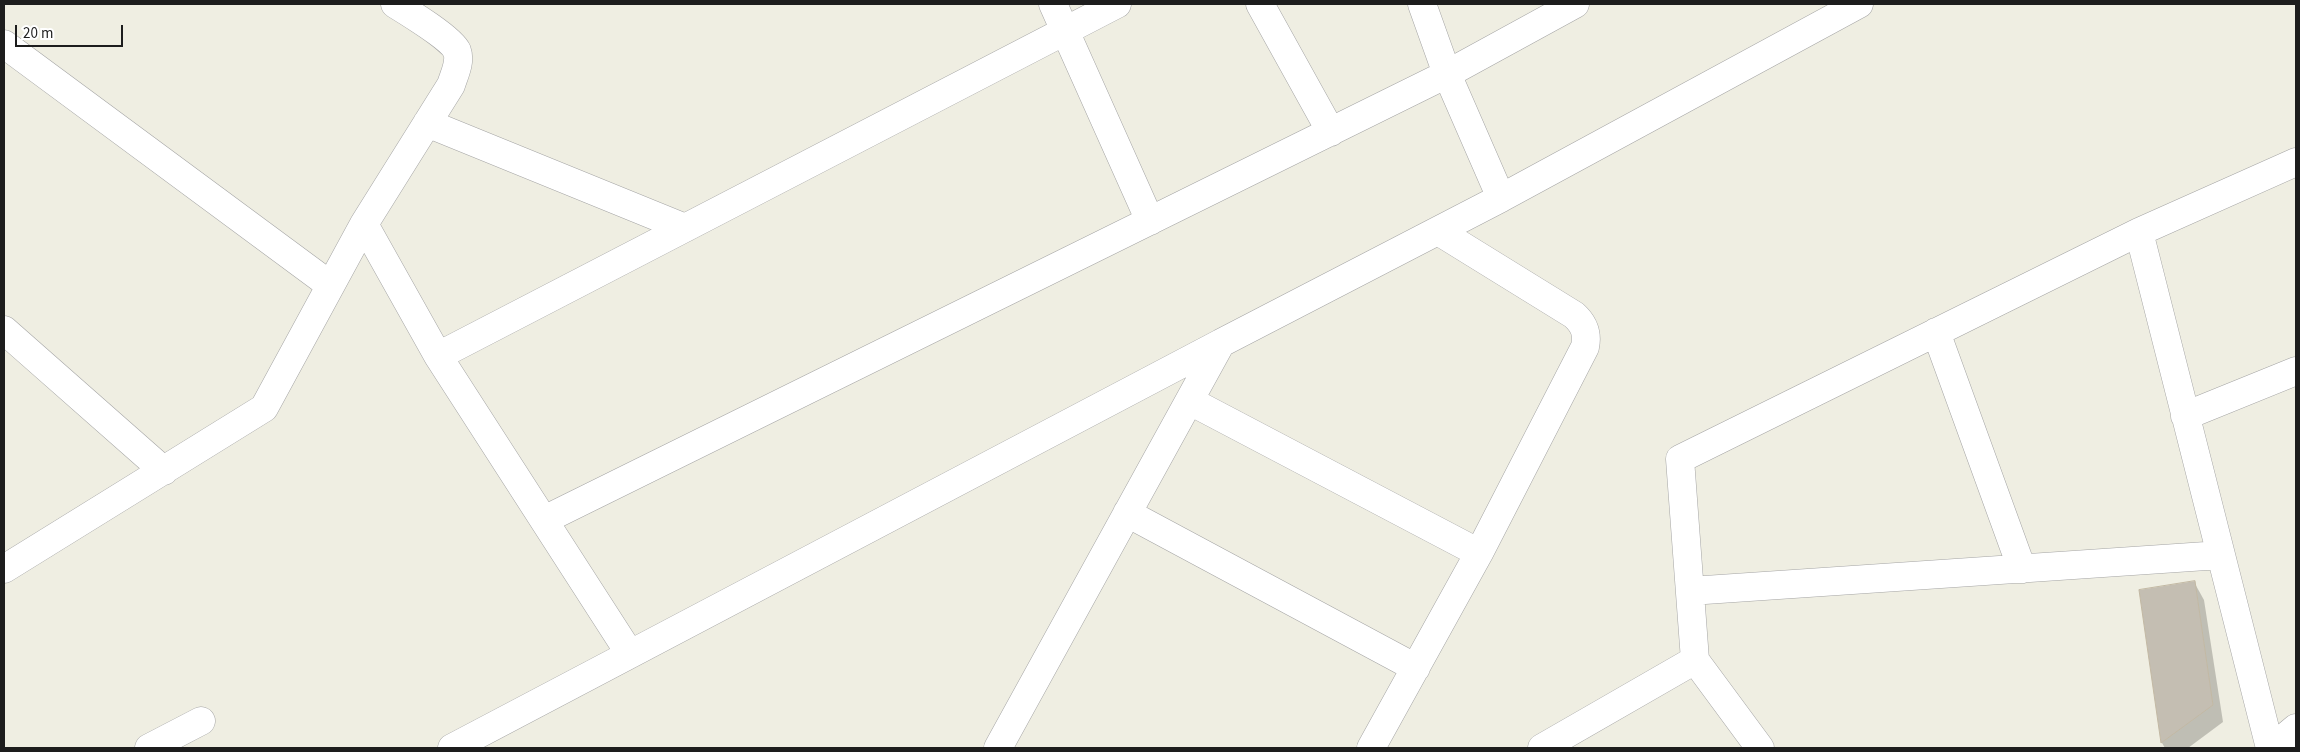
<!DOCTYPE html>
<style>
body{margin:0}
#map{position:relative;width:2300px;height:752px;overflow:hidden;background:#efeee2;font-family:"Source Sans 3",sans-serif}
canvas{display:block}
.frame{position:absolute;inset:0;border:5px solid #1d1d1d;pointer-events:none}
.scale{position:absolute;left:15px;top:25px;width:108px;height:22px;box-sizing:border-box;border:2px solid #1d1d1d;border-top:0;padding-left:6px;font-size:15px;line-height:18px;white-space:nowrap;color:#1d1d1d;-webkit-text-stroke:4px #fff;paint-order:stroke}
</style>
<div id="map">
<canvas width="2300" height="752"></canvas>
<div class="frame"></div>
<div class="scale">20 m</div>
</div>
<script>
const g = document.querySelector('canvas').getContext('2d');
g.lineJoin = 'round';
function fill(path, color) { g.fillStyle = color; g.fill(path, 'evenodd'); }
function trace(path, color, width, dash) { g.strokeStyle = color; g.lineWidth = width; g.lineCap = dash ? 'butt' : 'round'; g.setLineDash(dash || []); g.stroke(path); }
fill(new Path2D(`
 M2194,582l10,18 19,122 -35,26h-23l-3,-5 -22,-152z`), '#0003');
const building = new Path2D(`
 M2195,581l18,124 -52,38 -22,-153z`);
fill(building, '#c4beb2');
trace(building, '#c2b8a3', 1);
const street = new Path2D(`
 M1053,4l97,217
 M1260,4l71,128
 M1422,4l25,70 54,124 358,-194
 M4,44l326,241
 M427,123l258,105
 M364,224l74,132 679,-352
 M2139,232l131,516
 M4,330l160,141
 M1936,332l86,237
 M438,356l192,298
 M1190,401l289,152
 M2185,416l111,-45
 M1127,513l289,155
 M544,520l903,-446 128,-70
 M4,569l260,-161 100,-184 87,-139c3,-10 10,-23 6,-34 -5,-12 -49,-39 -62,-47
 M1690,591l531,-36
 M1695,660l-15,-201 459,-227 157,-70
 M149,748l52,-27
 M452,748l769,-405
 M998,748l223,-405 280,-145
 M1371,748l108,-195 106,-206c3,-14 -1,-23 -11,-32l-136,-84
 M1542,748l153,-88 65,88
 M2272,748l24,-20`);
trace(street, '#a4a4a4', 29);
trace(street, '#fff', 28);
</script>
